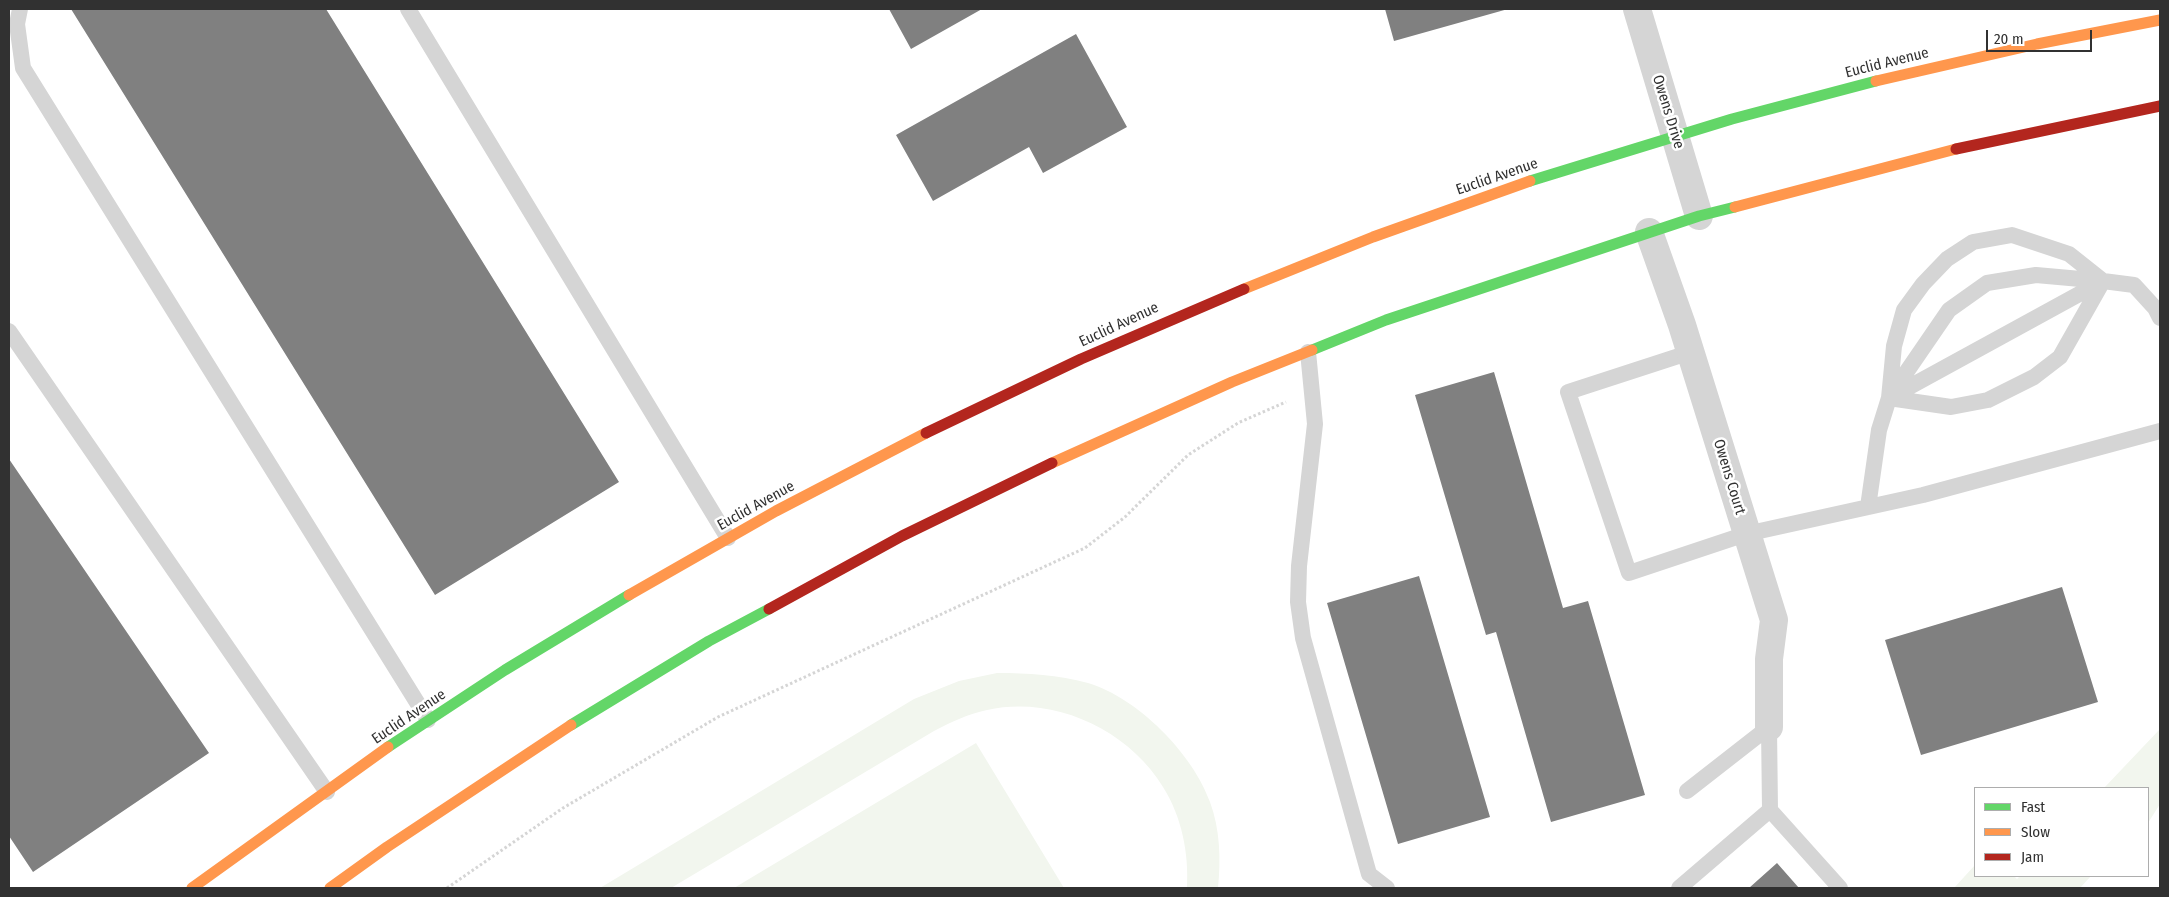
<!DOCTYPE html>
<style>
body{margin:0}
#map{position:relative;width:2169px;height:897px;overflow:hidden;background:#fff;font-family:"Fira Sans Condensed",sans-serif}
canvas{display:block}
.frame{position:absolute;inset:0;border:10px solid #313131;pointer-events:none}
.legend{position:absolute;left:1974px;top:787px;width:175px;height:90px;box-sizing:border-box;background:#fff;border:1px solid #adadad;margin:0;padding:6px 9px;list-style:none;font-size:15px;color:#313131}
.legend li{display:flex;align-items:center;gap:10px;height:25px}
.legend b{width:25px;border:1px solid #adadad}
.scale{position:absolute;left:1986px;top:30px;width:106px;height:22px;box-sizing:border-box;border:2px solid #313131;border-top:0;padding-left:6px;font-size:15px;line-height:18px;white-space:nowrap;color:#313131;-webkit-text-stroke:4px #fff;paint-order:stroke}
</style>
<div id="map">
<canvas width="2169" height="897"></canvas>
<div class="frame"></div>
<ul class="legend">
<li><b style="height:6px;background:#63d668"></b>Fast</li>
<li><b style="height:6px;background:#ff974d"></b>Slow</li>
<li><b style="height:6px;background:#b3261e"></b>Jam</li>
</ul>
<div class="scale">20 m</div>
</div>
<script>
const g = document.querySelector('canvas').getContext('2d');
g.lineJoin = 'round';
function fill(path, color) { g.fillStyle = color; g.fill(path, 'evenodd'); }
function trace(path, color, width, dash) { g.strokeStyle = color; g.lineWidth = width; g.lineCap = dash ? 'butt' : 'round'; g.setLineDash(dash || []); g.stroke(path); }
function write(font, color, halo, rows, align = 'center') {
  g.font = font + ' "Fira Sans Condensed",sans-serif'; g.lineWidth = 5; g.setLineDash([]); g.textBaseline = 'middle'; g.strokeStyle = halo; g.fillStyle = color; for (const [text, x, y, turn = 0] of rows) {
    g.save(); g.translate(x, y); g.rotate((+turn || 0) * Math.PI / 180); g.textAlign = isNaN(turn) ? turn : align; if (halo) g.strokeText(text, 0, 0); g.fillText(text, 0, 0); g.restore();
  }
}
fill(new Path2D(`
 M997,673c31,0 61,2 91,10 50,15 105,71 122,119 10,27 11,57 8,86h-31c2,-34 -5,-71 -24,-101 -35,-58 -110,-92 -176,-77 -19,4 -36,12 -53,21l-263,157h-71l314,-189 45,-18z
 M2160,729v75l-12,19v-35h-44z
 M976,743l88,145h-330z
 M1975,865v11h39l3,3 3,-3h71l-11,12h-126z`), '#f2f6ee');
fill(new Path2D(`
 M71,9h255l293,473 -184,113z
 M889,9h93l-71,40z
 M1385,9h123l-114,32z
 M1076,34l51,93 -84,46 -14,-26 -96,54 -37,-66z
 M1494,372l69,236 25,-7 57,194 -94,27 -55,-190 -10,3 -71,-240z
 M9,459l200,294 -176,119 -24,-36z
 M1419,576l71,241 -92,27 -71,-241z
 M2062,587l36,115 -177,53 -36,-115z
 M1777,863l22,25h-50z`), '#808080');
trace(new Path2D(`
 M447,888l116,-80 155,-91 367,-169 40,-31 63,-62 50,-32 48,-21`), '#d5d5d5', 3, [2.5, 2.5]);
trace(new Path2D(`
 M20,9l-3,15 6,44 405,652
 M408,9l320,529
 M9,331l318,461
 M1308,352l7,72 -16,142 -1,36 5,36 66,236 18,14
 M1691,352l-123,40 61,181 117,-39 177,-39 237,-64
 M1890,396l59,-86 38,-27 49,-8 67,6
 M1891,397l212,-116
 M1889,398l5,-52 10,-36 19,-26 24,-25 26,-17 39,-7 57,19 34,27
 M1868,507l11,-77 10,-32 62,9 37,-7 46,-23 26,-20 43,-76 31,4 21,23 5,10
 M1769,727l1,83 70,78
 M1687,791l82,-64
 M1679,888l91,-78`), '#d5d5d5', 16);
trace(new Path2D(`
 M1637,9l62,207
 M1649,232l33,93 92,295 -5,39v68`), '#d5d5d5', 28);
trace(new Path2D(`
 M1530,181l202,-62 144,-38
 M1312,350l74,-30 313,-104 36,-9
 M571,725l138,-84 60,-32
 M388,747l117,-77 124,-75`), '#63d668', 11);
trace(new Path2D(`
 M1876,81l161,-37 123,-24
 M1735,207l221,-58
 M1244,289l129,-52 157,-56
 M1052,463l180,-81 80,-32
 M629,595l147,-84 150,-78
 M192,888l196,-141
 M330,888l57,-41 184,-122`), '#ff974d', 11);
trace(new Path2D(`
 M1956,149l204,-43
 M926,433l155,-74 163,-70
 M769,609l133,-73 150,-73`), '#b3261e', 11);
write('15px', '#313131', '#fff', [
 ["Euclid Avenue",1887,63,-14],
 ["Owens Drive",1668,112,73],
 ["Euclid Avenue",1497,177,-19],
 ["Euclid Avenue",1119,325,-25],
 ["Owens Court",1729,477,73],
 ["Euclid Avenue",756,506,-29],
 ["Euclid Avenue",409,717,-34]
]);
</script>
